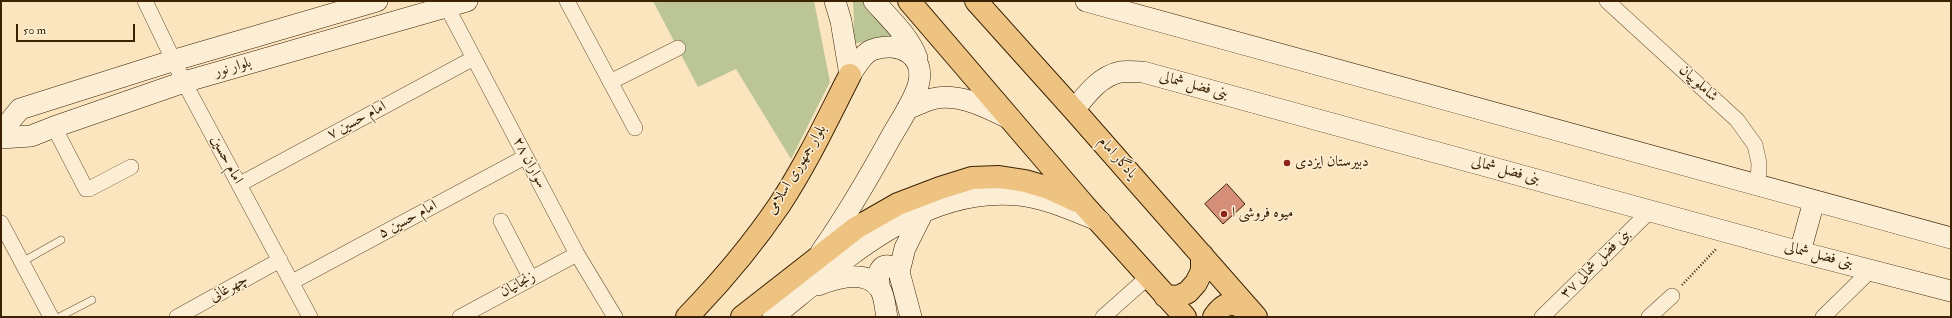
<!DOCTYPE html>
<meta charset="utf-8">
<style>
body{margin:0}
#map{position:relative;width:1952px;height:318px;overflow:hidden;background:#fbe5bf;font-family:"IM FELL Double Pica",serif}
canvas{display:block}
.frame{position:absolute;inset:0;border:2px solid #3a2203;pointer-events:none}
.scale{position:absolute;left:16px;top:24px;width:119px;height:18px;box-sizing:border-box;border:2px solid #3a2203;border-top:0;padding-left:5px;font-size:12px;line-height:14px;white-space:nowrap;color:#3a2203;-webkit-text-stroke:3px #fceed5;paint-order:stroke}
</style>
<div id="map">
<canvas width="1952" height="318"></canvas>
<div class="frame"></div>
<div class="scale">50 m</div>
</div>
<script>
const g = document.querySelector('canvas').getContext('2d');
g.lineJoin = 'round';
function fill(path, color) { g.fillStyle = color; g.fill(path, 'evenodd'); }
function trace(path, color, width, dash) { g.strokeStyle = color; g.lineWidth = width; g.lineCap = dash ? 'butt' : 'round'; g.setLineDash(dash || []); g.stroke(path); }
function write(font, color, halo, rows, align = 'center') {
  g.font = font + ' "IM FELL Double Pica",Amiri,serif'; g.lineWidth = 3; g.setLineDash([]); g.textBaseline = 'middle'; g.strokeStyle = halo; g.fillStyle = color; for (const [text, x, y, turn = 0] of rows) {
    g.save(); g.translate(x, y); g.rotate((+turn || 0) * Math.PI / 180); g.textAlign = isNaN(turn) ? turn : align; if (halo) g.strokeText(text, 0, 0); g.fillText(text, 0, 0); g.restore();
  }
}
fill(new Path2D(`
 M653,1h161l16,81 -39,77 -55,-90 -38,18z
 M853,1h9l32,36 -42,7 2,-23z`), '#bbc595');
const building = new Path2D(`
 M1227,184l18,20 -22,20 -18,-20z`);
fill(building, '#d58e77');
trace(building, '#3a2203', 1);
const lane = new Path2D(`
 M22,262l39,-22
 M59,317l33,-17`);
const street = new Path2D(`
 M145,1l39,81 126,235
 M567,1l68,127
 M1607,1l130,119 18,25 4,18 -1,21
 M447,7l130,247 38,63
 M610,82l68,-34
 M54,127l32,62h3l42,-22
 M240,184l234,-126
 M501,221l30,58
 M1,223l50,94
 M292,282l233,-125
 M177,317l103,-57
 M460,317l117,-63
 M1103,317l45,-40
 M1542,317l108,-106
 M1649,317l23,-21
 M1823,317l49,-48`);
const secondary = new Path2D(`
 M835,1l6,20 9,54
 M874,1c15,17 35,35 43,57
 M1086,1l865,237
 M907,109c8,-3 17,-8 25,-10 28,-7 55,9 79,20
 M1074,110c12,-15 26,-34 46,-38 7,-1 16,0 23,0l657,180 151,39
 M1,132l19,-23 155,-49 202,-59
 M1,138l30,-2 23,-9 130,-45 283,-81
 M821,252c26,-37 48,-75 70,-115 9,-16 21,-33 27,-51 9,-31 -19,-46 -46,-36 -10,4 -16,17 -22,25
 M1800,252l14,-51
 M818,285c18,-7 49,-16 62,4 5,7 5,20 7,28
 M880,289c-5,-17 2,-32 19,-17
 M773,317c70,-56 149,-132 246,-122 28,3 55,16 81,26
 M911,317l-12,-45 6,-24 18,-36`);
const primary = new Path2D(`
 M909,1l175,204 101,112
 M976,1l98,109 182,207
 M1165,296l13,1 10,-5 8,-9 6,-12v-16
 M687,317c34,-35 66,-73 93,-113 27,-41 48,-86 70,-129
 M742,317l114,-89 42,-24 42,-16 32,-10 27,-1 26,4 24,7 28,13
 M1214,317c12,-18 21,-16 37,-3`);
trace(lane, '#6a5332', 8);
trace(street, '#6a5332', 16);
trace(secondary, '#3a2203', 22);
trace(primary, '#3a2203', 24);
trace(new Path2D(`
 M1682,285l35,-37`), '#3a2203', 2.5, [1, 2]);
trace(lane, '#fceed5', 7);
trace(street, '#fceed5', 15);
trace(secondary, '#fceed5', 21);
trace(primary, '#eec280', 22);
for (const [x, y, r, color] of [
 [1287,163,4,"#8f2418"],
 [1224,214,4,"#8f2418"]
]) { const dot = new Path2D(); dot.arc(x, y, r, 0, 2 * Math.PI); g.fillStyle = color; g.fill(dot); trace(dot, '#fceed5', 1.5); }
write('15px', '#3a2203', '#fceed5', [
 ["بلوار نور",233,68,-16],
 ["شاملوییان",1698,84,42],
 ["بنی فضل شمالی",1194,86,15],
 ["امام حسین ۷",357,121,-28],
 ["یادگار امام",1117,158,49],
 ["امام حسین",226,160,62],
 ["سواران ۲۸",529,163,62],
 ["بلوار جمهوری اسلامی",797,170,-59],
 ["بنی فضل شمالی",1506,171,15],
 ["امام حسین ۵",408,220,-28],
 ["بنی فضل شمالی",1819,256,14],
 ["بنی فضل شمالی ۳۷",1596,264,-45],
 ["زنجانیان",518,285,-28],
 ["چهرغانی",229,289,-29]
]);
write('15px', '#3a2203', '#fceed5', [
 ["دبیرستان ایزدی",1295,163],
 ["میوه فروشی ا",1232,214]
], 'left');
</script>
